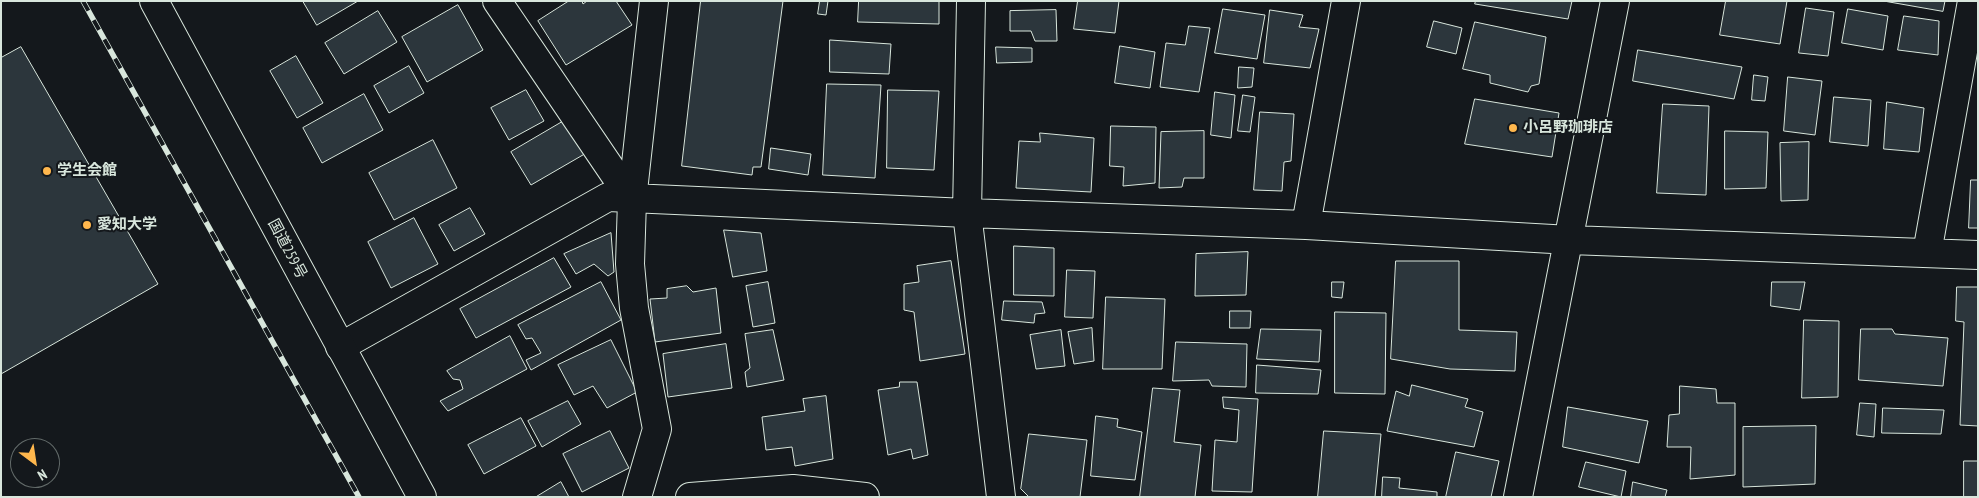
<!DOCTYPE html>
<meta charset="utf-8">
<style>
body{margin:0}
#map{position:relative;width:1979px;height:498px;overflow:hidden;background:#14181c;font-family:"PT Sans Narrow",sans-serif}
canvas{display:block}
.frame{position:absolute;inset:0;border:2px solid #d8e6dc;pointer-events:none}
.north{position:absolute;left:10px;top:438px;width:50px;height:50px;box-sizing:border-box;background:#14181c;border:1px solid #626a69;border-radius:50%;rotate:149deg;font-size:14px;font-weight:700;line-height:20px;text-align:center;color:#d8e6dc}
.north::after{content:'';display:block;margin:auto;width:18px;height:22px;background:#ffb74d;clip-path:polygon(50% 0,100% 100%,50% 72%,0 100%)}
</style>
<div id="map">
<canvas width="1979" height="498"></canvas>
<div class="frame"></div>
<div class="north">N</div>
</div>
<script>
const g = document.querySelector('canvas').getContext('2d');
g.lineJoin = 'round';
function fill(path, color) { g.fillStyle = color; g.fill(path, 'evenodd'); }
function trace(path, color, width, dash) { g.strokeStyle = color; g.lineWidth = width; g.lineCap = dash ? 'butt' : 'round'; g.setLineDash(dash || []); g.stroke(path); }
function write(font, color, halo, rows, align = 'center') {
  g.font = font + ' "PT Sans Narrow","Noto Sans JP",sans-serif'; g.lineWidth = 4; g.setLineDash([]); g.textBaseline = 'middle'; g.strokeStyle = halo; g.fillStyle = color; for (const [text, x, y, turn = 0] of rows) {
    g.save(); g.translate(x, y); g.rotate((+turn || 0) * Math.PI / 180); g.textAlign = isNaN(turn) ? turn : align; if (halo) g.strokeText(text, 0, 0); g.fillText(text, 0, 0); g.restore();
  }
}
const building = new Path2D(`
 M303,1h55l-41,24z
 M569,1h13l1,3 4,-3h29l16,24 -66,40 -28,-44z
 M701,1h82l-22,166h-8l-1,8 -70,-9z
 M820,1h8l-2,14 -8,-1z
 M859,1h80v23l-81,-2z
 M1078,1h41l-4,32 -41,-4z
 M1476,1h96l-4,18 -93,-15z
 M1726,1h61l-7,43 -60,-9z
 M1884,1h61l-2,10z
 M458,5l25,45 -56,32 -25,-45z
 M1806,8l28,4 -6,44 -29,-3z
 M1223,9l42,6 -8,44 -42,-6z
 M1848,9l40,7 -5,34 -41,-7z
 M1056,10l1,31h-22l-4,-10h-21v-20z
 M1270,10l33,5 -4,12 20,2 -9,39 -46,-5z
 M378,11l19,31 -53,32 -19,-31z
 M1904,16l35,5 -1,34 -40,-5z
 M1434,21l28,7 -6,26 -29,-7z
 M1475,22l71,15 -7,47 -8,2 -3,6 -38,-9v-8l-27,-6z
 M1189,26l21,2 -11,64 -39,-5 6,-44 19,2z
 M830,40l61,4 -2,30 -59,-2z
 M1120,46l35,6 -5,36 -35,-5z
 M21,47l137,237 -157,90v-316z
 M996,47l36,1v14l-35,1z
 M1638,50l104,17 -8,32 -101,-18z
 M296,56l27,47 -26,15 -27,-47z
 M409,66l15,27 -35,20 -15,-27z
 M1239,67l15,1 -2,19 -14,1z
 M1754,75l14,2 -3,24 -13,-1z
 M1788,77l34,4 -7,54 -31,-4z
 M827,84l54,1 -6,93 -52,-3z
 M526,90l18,31 -35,19 -18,-32z
 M888,90l51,1 -5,79 -47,-2z
 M1215,92l20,3 -4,43 -20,-3z
 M364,94l19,36 -61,33 -19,-35z
 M1243,95l12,2 -5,35 -12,-1z
 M1834,97l37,3 -3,46 -38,-4z
 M1475,99l84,14 -7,44 -87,-13z
 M1887,102l37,6 -5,44 -35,-3z
 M1663,104l46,2 -3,89 -49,-2z
 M1260,112l34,2 -3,47 -7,1 -2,29 -28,-1z
 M569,118l19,34 -57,33 -20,-33z
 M1111,126l45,1 -1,56 -32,3 1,-19 -14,-1z
 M1204,131v47h-20l-2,9 -23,1 2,-56z
 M1725,131l43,1 -2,56 -41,1z
 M1040,133l54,5 -3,54 -75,-4 3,-47 21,1z
 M433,140l24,48 -63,32 -25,-47z
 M1809,142l-1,58 -27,1 -1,-58z
 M771,148l40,6 -3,21 -39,-6z
 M1971,180h7v48h-9z
 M470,208l15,26 -31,17 -15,-26z
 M414,218l24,46 -47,24 -23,-46z
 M724,230l37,3 6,38 -34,6z
 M611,233l3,39 -6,4 -14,-12 -18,10 -12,-20z
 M1014,246l40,2v48l-40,-1z
 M1248,252l-2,43 -51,1 1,-42z
 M554,258l17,29 -95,51 -16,-29z
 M951,261l14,93 -45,7 -6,-49 -10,-2v-26l15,-2 -2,-16z
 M1396,261h63v69l58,2 -2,39 -65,-2 -59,-10z
 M1067,270l28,1 -2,47 -28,-1z
 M601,282l20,38 -90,50 -5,-10 15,-7 -9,-15 -6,1 -8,-14z
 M768,282l7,41 -22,4 -7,-41z
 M1332,282h12l-2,16 -10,-1z
 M1772,282h33l-5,28 -29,-4z
 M687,286l6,6 23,-4 5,45 -66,9 -5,-43 17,-1v-9z
 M1957,287h21v139l-18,-1 4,-103 -8,-1z
 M1106,297l59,2 -3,70h-59z
 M1004,301l38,1 3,11 -10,1 -1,9 -32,-3z
 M1230,311h21l-1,17h-20z
 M1335,312l51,1 -1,81 -50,-1z
 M1804,320l35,1 -1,76 -36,1z
 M1092,328l2,33 -20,3 -6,-32z
 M1261,329l60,1 -2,32 -62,-3z
 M1861,329h31l3,5 53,4 -5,48 -84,-6z
 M773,330l11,50 -37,7 -2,-15 5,-4 -5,-34z
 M1061,330l4,36 -29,3 -6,-34z
 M510,336l17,33 -79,42 -8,-10 23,-12 -3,-9 -7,-1 -6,-8z
 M611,340l26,52 -30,16 -14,-22 -19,9 -16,-30z
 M1176,342l71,2 -1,43 -34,-1 -3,-6 -36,1z
 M726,344l6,44 -64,9 -5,-43z
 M1257,365l64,5 -3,24 -62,-1z
 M900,382h17l11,73 -15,4 -2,-10 -23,6 -10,-65 21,-3z
 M1412,385l56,14 -3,8 18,5 -9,35 -87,-16 9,-40 13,5z
 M1680,386l36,3 1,14h18v72l-45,4 1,-32h-24l2,-32 10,-1z
 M1153,388l27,2 -6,52 27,3 -6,52h-55z
 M826,396l7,63 -38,7 -3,-19 -26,3 -4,-33 43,-6 -2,-12z
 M1223,397l35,2 -6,93 -40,-1 3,-51 22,2 2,-32 -15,-2z
 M568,401l13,23 -39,23 -14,-26z
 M1860,403l16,1 -2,33 -17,-2z
 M1568,407l80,14 -9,42 -76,-16z
 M1883,408l61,2 -3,24 -59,-1z
 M1096,416l22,3 -1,8 25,5 -7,48 -44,-4z
 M521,418l15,28 -52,28 -16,-29z
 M1816,426l-1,58 -72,3v-60z
 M610,431l19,37 -47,24 -19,-38z
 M1324,431l57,3 -6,63h-57z
 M1029,434l58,6 -7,57h-51l-8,-8z
 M1456,452l43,9 -8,36h-45z
 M1964,461h14v36h-14z
 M1586,462l40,9 -5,26 -42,-10z
 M1383,477l17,1 -1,10 38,4v5h-55z
 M561,482l8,15h-33z
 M1633,482l34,8 -2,7h-34z`);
fill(building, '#2c363c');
trace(building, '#d8e6dc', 1);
const minor = new Path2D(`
 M497,1l135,199
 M971,1l-4,212 34,284
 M1306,225l40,-224
 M1927,253l45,-252
 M340,347l268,-150 359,16 339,12 264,15 408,15
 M637,497l20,-68 -23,-121 -4,-44 2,-64 22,-199
 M690,497l103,-8 72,8
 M1518,497l97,-496`);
const trunk = new Path2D(`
 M154,1l268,496`);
trace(minor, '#d8e6dc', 30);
trace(trunk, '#d8e6dc', 30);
trace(minor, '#14181c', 28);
trace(trunk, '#14181c', 28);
const rail = new Path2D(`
 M83,1l276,496`);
trace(rail, '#d8e6dc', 5.5);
trace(rail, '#14181c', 4, [11]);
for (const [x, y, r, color] of [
 [1513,128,5,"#ffb74d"],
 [47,171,5,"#ffb74d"],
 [87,225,5,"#ffb74d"]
]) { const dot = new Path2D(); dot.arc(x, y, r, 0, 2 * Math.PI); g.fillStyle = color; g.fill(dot); trace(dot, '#14181c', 2); }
write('bold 15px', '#d8e6dc', '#14181c', [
 ["小呂野珈琲店",1523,128],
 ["学生会館",57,171],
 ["愛知大学",97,225]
], 'left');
write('15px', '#d8e6dc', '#14181c', [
 ["国道259号",287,249,62]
]);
</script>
